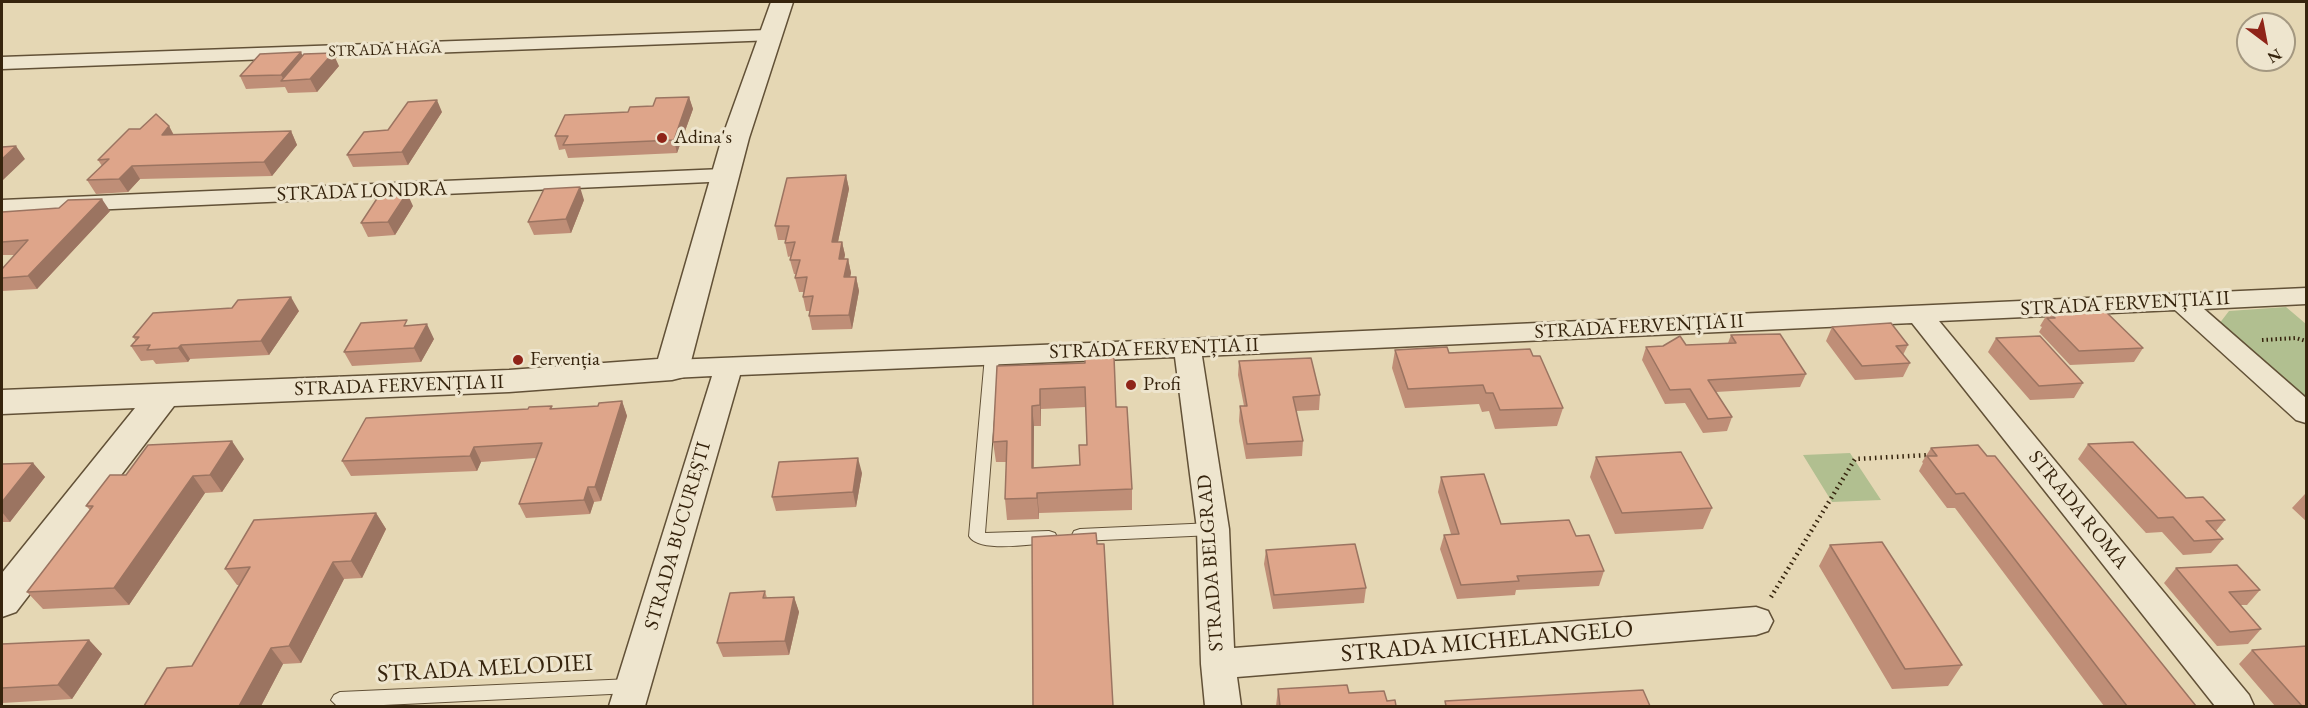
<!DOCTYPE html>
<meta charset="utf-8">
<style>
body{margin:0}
#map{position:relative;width:2308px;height:708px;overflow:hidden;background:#e5d7b4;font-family:"EB Garamond",serif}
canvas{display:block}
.frame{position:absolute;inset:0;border:3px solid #36240d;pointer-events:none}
.north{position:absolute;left:2236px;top:12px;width:60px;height:60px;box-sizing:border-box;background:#eee5ce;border:2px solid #a49881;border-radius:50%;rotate:148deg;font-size:16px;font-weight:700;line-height:24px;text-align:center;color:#36240d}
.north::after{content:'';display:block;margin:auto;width:21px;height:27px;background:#8f2418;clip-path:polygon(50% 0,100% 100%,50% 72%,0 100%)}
</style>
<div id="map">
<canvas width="2308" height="708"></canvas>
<div class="frame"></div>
<div class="north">N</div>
</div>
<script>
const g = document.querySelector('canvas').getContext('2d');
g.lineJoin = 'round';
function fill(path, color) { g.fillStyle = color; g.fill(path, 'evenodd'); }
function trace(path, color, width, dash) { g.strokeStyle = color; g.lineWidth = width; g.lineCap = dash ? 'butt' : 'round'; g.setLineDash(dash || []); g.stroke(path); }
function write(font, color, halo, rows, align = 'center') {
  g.font = font + ' "EB Garamond",serif'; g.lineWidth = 6; g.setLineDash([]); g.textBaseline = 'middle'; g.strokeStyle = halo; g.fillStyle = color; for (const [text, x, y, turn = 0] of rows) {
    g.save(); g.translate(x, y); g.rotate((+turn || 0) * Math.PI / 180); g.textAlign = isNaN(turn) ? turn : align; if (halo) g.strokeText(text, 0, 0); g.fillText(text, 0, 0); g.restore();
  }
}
fill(new Path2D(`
 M2286,307l20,17v76l-87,-76 10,-13z
 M1850,453l31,47 -49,2 -29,-47z`), '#b1bf90');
const service = new Path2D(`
 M992,352l7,4 -14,177 64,-2 6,2 2,4 -2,4 -6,2c-18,1 -71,10 -80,-7l16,-180z
 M1213,523l6,2 2,4 -2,4 -6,2 -133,6 -6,-2 -2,-4 2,-4 6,-2z
 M631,679l6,2 3,5 -3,5 -6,2 -268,13h-26l-6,-6 3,-5 6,-3z`);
const minor = new Path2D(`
 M768,30l7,2 3,4 -3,4 -773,29v-12z
 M723,169l8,2 3,5 -3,5 -729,33v-14z
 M2306,288v16l-102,5 102,89v25l-10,-3 -121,-110 -236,11 310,374 5,11h-39l-303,-383 -710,33 27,173 5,119 522,-41 12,4 5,10 -5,10 -12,4 -519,42 4,29h-36l-4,-42 -4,-135 -22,-172 -435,18 -95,331h-36l103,-330 -40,2 -10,-3 -4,-6 4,-6 10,-3 515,-21z`);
const tertiary = new Path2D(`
 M771,2h22l-44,136 -60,231 -5,8 -12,3 -163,12 -335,14 -158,206 -14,5v-44l133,-165 -133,6v-24l507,-20 149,-11 64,-221z`);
trace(service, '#625137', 2);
trace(minor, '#625137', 3);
trace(tertiary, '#625137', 3);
trace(new Path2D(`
 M2262,340l34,-2 10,3`), '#36240d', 4, [1.5, 3]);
trace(new Path2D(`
 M1771,597l84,-138 74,-4`), '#36240d', 4.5, [1.5, 4]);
fill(service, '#eee5ce');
fill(minor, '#eee5ce');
fill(tertiary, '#eee5ce');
fill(new Path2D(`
 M303,56l36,10 -22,26 -29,1 -3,-6 -39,2 -6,-13z
 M689,97l4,12 -16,44 -109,5 -3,-9 -6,1 -4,-14 73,-24z
 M442,112l-34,53 -55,2 -6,-12 41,-25z
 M169,126l5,9 117,-4 6,14 -25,31 -132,3 -12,13 -32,2 -9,-14 15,-14 -4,-6z
 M846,175l3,14 -11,53h4l3,13 -1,4h4l3,14 -1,4h6l3,14 -7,38 -40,1 -3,-14 1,-5h-4l-3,-14 1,-5h-5l-4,-14 1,-4h-2l-4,-14 1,-4 -3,1 -3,-14 1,-3h-8l-3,-14z
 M584,200l-13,33 -37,2 -6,-13z
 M413,206l-18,29 -27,2 -7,-14z
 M110,211l-73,78 -35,2v-22l13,-14h-13v-43z
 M299,311l-30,44 -79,4 -2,3 -32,2 -3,-4 -12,1 -10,-15 5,-5 -3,-4z
 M2049,311l94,37 -9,14 -64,3 -31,-33 3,-5 -2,-1z
 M410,325l24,14 -13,23 -69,4 -8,-14z
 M1832,327l76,18 -5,10 7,8 -7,14 -48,3 -29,-39z
 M1731,335l75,39 -6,13 -84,5 16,25 -5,14 -24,2 -18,-30 -20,1 -23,-44 4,-13 82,-4z
 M1996,338l87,45 -9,15 -44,2 -42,-48z
 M1395,350l138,6 30,52 -6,18 -62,3 -6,-18 -7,1 -3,-8 -74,4 -13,-40z
 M1239,361l81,34 -1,15 -23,1 7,30 -1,15 -56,3 -7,-38 1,-15h4l-6,-31z
 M1085,363l31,44 16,82v21l-93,3v6l-32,1 -2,-21 2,-37h-11l-3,-20 4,-76zM1086,407l1,38 -7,20 -46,3v-42h7v-17z
 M622,401l5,15 -26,85 -7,1 -4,12 -64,4 -7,-14 17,-46 -55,4 -4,9 -126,5 -9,-15 211,-52 45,-3z
 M2088,444l137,76 -9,11 7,8 -12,14 -28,2 -21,-23 -16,1 -68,-74z
 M1931,448l265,258h-92l-149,-198h-8l-28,-37 4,-8 -1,-1z
 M1596,457l116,51 -9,21 -88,5 -25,-57z
 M244,459l-22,33 -17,1 -76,112 -86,4 -16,-17 63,-82 -4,-4z
 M33,463l12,14 -35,45h-8v-58z
 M862,473l-6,34 -80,4 -4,-14z
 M1441,477l60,47 75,12 28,35 -5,15 -83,4 -1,5 -58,4 -17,-50 4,-14 7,-1 -13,-42z
 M2305,494h2v28l-15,-14z
 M376,513l10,16 -24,49 -18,1 -43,84 -18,1 -22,42h-117l48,-40 48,-81h-3l-12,-16z
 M1830,545l132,120 -14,21 -56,3 -73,-123z
 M1266,550l100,38 -2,15 -91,6 -9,-45z
 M2176,568l84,22 -13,15h-7l21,24 -13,15 -31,2 -53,-63z
 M765,591l2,7 27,-1 5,15 -10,43 -66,2 -6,-14z
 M89,640l13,14 -30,45 -70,4v-59z
 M2252,650l55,56h-32l-36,-42z
 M1278,689l71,4 38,8 9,5h-120z`), '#bf8e77');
fill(new Path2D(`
 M301,52l6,13 -23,15 -3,-5z
 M333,53l6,13 -22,26 -7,-13z
 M689,97l4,12 -16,44 -3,-13z
 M437,100l5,12 -34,53 -6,-13z
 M169,126l7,14 -14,-5z
 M291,131l6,14 -25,31 -8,-14z
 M16,146l9,13 -23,22v-22z
 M132,166l8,13 -12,13 -9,-13z
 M846,175l3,14 -14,67 -3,-14z
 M580,187l4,13 -13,33 -5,-14z
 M407,193l6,13 -18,29 -7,-13z
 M102,199l8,12 -73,78 -9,-13z
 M842,242l3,13 -4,18 -2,-14z
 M848,259l3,14 -4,18 -3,-14z
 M856,277l3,14 -7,38 -3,-14z
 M291,297l8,14 -30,44 -8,-14z
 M427,324l7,15 -13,23 -7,-14z
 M181,345l9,14 -2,3 -10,-14z
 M1040,389l1,20v17l-1,-21z
 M622,401l5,15 -26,85 -6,-14z
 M1032,406l2,20 -1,62 -1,-20z
 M232,441l12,18 -22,33 -12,-17z
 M474,447l7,15 -4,9 -7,-15z
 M858,458l4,15 -6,34 -3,-15z
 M33,463l12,14 -35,45 -8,-10v-10z
 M193,476l12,17 -76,112 -15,-17z
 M588,487l6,15 -4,12 -6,-14z
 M1037,493l2,20v6l-2,-21z
 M376,513l10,16 -24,49 -11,-17z
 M333,562l11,17 -43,84 -12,-17z
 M794,597l5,15 -10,43 -4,-14z
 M89,640l13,14 -30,45 -14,-14z
 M271,648l12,16 -22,42h-22z`), '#9b7461');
const building = new Path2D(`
 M301,52l-20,23 -41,1 20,-22z
 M333,53l-23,26 -29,2 23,-27z
 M689,97l-15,43 -111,5 5,-9h-13l10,-21 63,-3 2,-5 23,-1 3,-8z
 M437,100l-35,52 -55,3 17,-23 24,-2 20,-28z
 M156,114l13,12 -7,9 129,-4 -27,31 -132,4 -13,13 -32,1 22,-21 -11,1 31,-31h11z
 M16,146l-14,13v-12z
 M846,175l-14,67h10l-3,17h9l-4,18h12l-7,38 -40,1 4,-20 -10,1 4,-20 -12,1 5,-18h-10l5,-18 -10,1 4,-17h-14l12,-48z
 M580,187l-14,32 -38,3 16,-33z
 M407,193l-19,29 -27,1 19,-29z
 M102,199l-74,77 -26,2v-9l26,-29 -26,2v-30l57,-4 9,-8z
 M291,297l-30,44 -80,4 -3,3 -31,2 3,-5 -19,1 8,-9h-6l20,-24 79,-5 6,-8z
 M2103,309l40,39 -64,3 -32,-33h8l-6,-7z
 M407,320l-3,6 23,-2 -13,24 -70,4 17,-29z
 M1891,323l17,22 -12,1 14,17 -48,3 -30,-39z
 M1780,334l26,40 -98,6 24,37 -24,2 -18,-30 -20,1 -24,-43 17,-1 17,-10 6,9 50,-2 -5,-8z
 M2040,336l43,47 -44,3 -43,-48z
 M1447,347l2,6 81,-4 3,7h7l23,52 -63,2 -7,-17h-7l-3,-8 -75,4 -13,-39z
 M1114,357l2,50h11l5,82 -95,4v5l-32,1 2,-58 -14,1 4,-76 88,-3v-5zM1085,387l2,58h-8l1,20 -48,3v-62l8,-1v-16z
 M1311,358l9,37 -27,2 10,44 -56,3 -7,-38h7l-8,-45z
 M622,401l-27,86h-7l-4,13 -65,4 23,-61 -68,4 -4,9 -128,5 24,-43 162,-9 1,-2 23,-1 -2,3 48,-3 1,-3z
 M232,441l-22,34 -17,1 -79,112 -87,4 66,-86h-7l24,-31h16l22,-30z
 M2133,442l53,56 17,-1 22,23 -19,1 17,18 -29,2 -21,-24 -15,1 -70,-74z
 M1978,445l9,11h8l201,250h-69l-163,-213 -8,1 -29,-38h10l-6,-8z
 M1681,452l31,56 -90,5 -26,-56z
 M858,458l-5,34 -81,5 7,-35z
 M33,463l-31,39v-38z
 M1484,474l17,50 68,-4 7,16 13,-1 15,36 -87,5 2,5 -58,4 -17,-50 15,-1 -18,-57z
 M376,513l-25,48 -18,1 -44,84 -18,2 -32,58h-95l23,-38 25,-2 58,-99 -25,2 29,-49z
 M1096,533l1,11h7l9,162h-80l-1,-169z
 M1882,542l80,123 -57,4 -75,-124z
 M1355,544l11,44 -92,7 -8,-45z
 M2237,565l23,25 -31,2 32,37 -31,3 -54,-64z
 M765,591l-2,7 31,-1 -9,44 -68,2 13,-50z
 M89,640l-31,45 -56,3v-44z
 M2307,646v60h-5l-50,-56z
 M1347,685l2,8 35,-2 3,10 8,-1 1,6h-116l-2,-17z
 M1643,690l7,16h-204l-1,-5z`);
fill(building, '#dea58a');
trace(building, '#9b7461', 1.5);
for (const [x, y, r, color] of [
 [662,138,6,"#8f2418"],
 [518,360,6,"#8f2418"],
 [1131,385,6,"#8f2418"]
]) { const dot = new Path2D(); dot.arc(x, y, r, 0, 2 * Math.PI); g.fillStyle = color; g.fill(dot); trace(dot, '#eee5ce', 2); }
write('16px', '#36240d', '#eee5ce', [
 ["STRADA HAGA",385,50,-2]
]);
write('20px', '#36240d', '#eee5ce', [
 ["Adina's",674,138],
 ["Fervenția",530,360],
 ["Profi",1143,385]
], 'left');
write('20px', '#36240d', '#eee5ce', [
 ["STRADA LONDRA",362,192,-2],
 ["STRADA FERVENȚIA II",2125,304,-3],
 ["STRADA FERVENȚIA II",1639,327,-3],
 ["STRADA FERVENȚIA II",1154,349,-2],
 ["STRADA FERVENȚIA II",399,386,-2],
 ["STRADA ROMA",2078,510,51],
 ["STRADA BUCUREȘTI",678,536,-74],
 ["STRADA BELGRAD",1211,563,-94]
]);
write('24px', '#36240d', '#eee5ce', [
 ["STRADA MICHELANGELO",1487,642,-5],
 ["STRADA MELODIEI",485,669,-3]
]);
</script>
